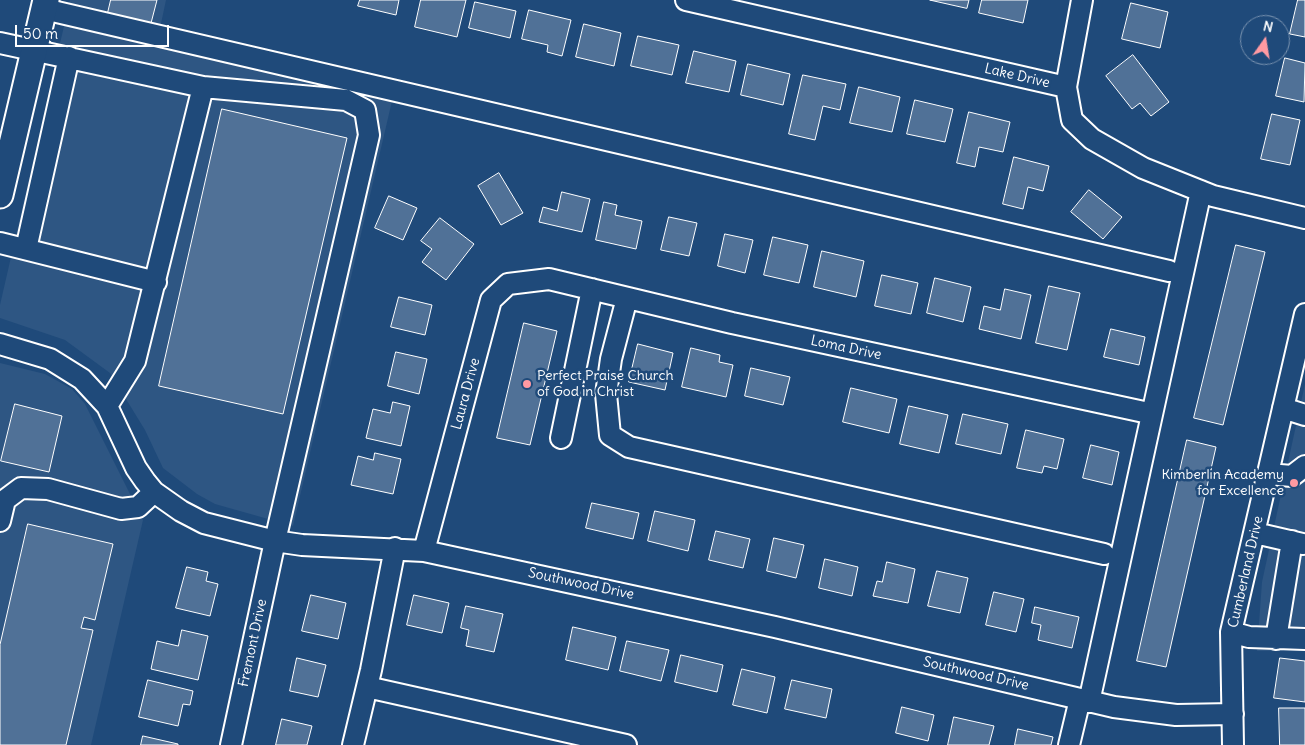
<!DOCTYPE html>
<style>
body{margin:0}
#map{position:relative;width:1305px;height:745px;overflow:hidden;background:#1f4a7a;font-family:Delius,sans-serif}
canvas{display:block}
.north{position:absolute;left:1240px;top:15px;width:50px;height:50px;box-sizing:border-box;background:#1f4a7a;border:1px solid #7992af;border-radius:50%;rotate:13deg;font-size:14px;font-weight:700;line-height:20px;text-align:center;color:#fff}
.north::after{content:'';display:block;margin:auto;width:18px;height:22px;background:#ff9aa2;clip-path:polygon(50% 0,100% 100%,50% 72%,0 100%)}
.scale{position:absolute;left:15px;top:25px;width:154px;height:22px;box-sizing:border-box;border:2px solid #fff;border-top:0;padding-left:6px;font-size:15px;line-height:18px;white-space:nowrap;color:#fff;-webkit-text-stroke:4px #1f4a7a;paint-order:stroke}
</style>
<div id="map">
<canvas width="1305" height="745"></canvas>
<div class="north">N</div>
<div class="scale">50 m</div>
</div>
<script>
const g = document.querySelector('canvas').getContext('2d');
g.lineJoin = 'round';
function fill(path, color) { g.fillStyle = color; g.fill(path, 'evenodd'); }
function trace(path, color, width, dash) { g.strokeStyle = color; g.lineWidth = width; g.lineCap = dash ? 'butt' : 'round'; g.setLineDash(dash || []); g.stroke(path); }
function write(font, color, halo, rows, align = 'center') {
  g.font = font + ' Delius,sans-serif'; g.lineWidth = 5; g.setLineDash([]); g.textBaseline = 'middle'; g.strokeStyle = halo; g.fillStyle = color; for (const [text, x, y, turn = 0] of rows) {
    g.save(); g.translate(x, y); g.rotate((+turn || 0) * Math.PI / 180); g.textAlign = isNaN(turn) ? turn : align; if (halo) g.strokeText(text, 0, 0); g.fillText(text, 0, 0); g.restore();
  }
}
fill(new Path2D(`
 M70,0h96l-7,33 236,55 -102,438 -78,-22 -18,-10 -34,-26 -18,-38 -35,-57 -45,-33 -65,-22v-13z
 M0,363l45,11 27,15 13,15 58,116 -52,225h-91z
 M1305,384v267h-48l5,-69z`), '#2e5683');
const building = new Path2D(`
 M111,0h46l-7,27 -43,-10z
 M360,0h39l-3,15 -38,-9z
 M421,0h45l-9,37 -42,-10z
 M930,0h39l-2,8z
 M982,0h46l-5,23 -44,-10z
 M1298,0h7v37l-15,-3z
 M475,2l41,9 -6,27 -41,-10z
 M1131,3l37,9 -8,36 -38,-9z
 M529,10l42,10 -9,36 -15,-4 1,-7 -26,-6z
 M584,24l37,9 -7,33 -38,-9z
 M638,36l41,9 -7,30 -41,-9z
 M694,51l42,10 -7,31 -43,-9z
 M1133,55l36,47 -18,14 -11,-13 -8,6 -26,-33z
 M1285,58l20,5 -1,39 -28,-6z
 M748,64l42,10 -7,31 -42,-10z
 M803,75l43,9 -6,26 -17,-4 -8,34 -26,-6z
 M859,87l41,10 -8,35 -42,-9z
 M915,100l38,9 -8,33 -38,-8z
 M222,109l125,29 -64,276 -124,-28z
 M969,112l41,10 -7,30 -24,-5 -4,20 -18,-4z
 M1272,114l28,6 -10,45 -29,-6z
 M1014,157l35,9 -6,25 -15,-4 -5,22 -20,-5z
 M499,173l24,40 -22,12 -23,-39z
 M1089,190l33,27 -19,22 -32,-27z
 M562,192l28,7 -8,33 -43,-10 4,-15 14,4z
 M389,196l28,12 -14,32 -28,-12z
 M604,202l13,3 -2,10 27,6 -6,28 -40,-9z
 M669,217l28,6 -8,33 -28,-6z
 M440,218l34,26 -28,36 -24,-18 10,-13 -11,-8z
 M725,234l28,6 -8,33 -27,-7z
 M773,237l35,8 -9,38 -35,-8z
 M1236,245l29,7 -42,173 -29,-7z
 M822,251l42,10 -8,36 -42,-10z
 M882,275l36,8 -7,31 -36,-8z
 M935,278l36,9 -8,35 -36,-9z
 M1049,286l31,7 -13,57 -31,-7z
 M1005,289l26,6 -10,44 -42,-10 5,-23 16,4z
 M399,297l33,8 -7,30 -34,-8z
 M524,323l33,8 -27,114 -33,-7z
 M1111,329l34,8 -6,28 -35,-8z
 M638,344l35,9 -8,37 -36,-8z
 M691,348l29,7 -1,7 14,3 -7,32 -44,-10z
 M396,352l31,7 -8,35 -31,-8z
 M751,368l39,9 -7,28 -38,-9z
 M851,388l46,11 -8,34 -46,-11z
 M393,402l17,4 -9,40 -35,-8 7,-29 17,4z
 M15,404l47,12 -13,56 -48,-11z
 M909,406l39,9 -9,38 -39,-9z
 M963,414l45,10 -7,30 -45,-10z
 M1026,430l38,9 -7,30 -13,-3 -2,7 -25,-5z
 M1187,440l29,7 -50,220 -29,-6z
 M1091,445l28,7 -7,33 -29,-7z
 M375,453l26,6 -8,35 -42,-9 7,-29 15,4z
 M592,503l47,10 -6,26 -47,-11z
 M655,511l40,9 -7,31 -40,-10z
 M28,524l85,20 -18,76 -11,-3 -3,11 12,2 -27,115h-66v-100z
 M716,531l34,8 -7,29 -34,-8z
 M774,538l30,7 -8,33 -29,-7z
 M825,559l33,8 -6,29 -33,-8z
 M887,562l28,7 -7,34 -35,-7 4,-15 5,1z
 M187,567l21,5 -2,9 12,3 -8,32 -34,-8z
 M937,571l31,7 -8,35 -32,-7z
 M994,592l30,7 -8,33 -30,-7z
 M311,595l35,8 -8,36 -36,-8z
 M414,595l35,8 -7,30 -35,-8z
 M466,606l37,8 -9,38 -28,-6 3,-16 -8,-2z
 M1035,607l44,10 -7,31 -34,-8 3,-15 -9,-2z
 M573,627l43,10 -8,33 -42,-10z
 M182,630l26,6 -10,44 -47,-11 6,-28 21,5z
 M627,641l42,9 -8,31 -41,-10z
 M681,655l42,10 -6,27 -42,-10z
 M297,658l29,7 -8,32 -28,-6z
 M1280,658l25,3v41l-31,-4z
 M742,669l33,8 -8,36 -34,-8z
 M148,680l45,11 -3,14 -7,-1 -5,22 -39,-9z
 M792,680l40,9 -6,29 -41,-9z
 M902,707l32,8 -6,26 -32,-8z
 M1279,708h26v37h-25z
 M954,717l40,9 -5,19h-41z
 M282,719l30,7 -5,19h-31z
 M1018,729l35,8 -2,8h-36z
 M143,736l35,8v1h-37z`);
fill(building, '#507197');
trace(building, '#fff', 1);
const minor = new Path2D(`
 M686,0l380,87
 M1082,0l-16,87 6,33 20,19 51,29 70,28 92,22
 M44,9l1125,262
 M0,43l203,44 143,13 19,10 4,25 -94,406 -44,204
 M0,243l156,39
 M26,249l43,-192
 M627,298l-16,61 -5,35 4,41 19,12 475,107
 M0,344l50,15 32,20 25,27 29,62 9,13 9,11 27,19 23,12 71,18 27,4 122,6 351,76 339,80 62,8 57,-1
 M107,406l28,-45 68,-274
 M1283,408l22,7
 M561,438l31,-149
 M1268,474l24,2 13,-10
 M0,521l5,-21 16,-12 27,1 73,20 17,-2 16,-15
 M1255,533l48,11
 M424,551l67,-251 17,-16 41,-5 183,44 412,89
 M1231,632l18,5 56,2
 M1276,639l16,-98
 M367,687l259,58
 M1089,702l112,-511
 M353,745l18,-75 24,-122
 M1069,745l11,-46
 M1233,745l-2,-113 74,-318`);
const major = new Path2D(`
 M0,195l46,-195`);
trace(minor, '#fff', 24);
trace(major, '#fff', 29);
trace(minor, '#1f4a7a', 20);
trace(major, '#1f4a7a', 25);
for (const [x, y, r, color] of [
 [527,384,5,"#ff9aa2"],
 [1294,483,5,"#ff9aa2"]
]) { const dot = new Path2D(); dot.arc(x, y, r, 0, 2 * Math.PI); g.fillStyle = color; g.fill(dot); trace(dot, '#1f4a7a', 2); }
write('14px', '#fff', '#1f4a7a', [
 ["Lake Drive",1017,76,13],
 ["Loma Drive",846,348,12],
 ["Laura Drive",466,394,-75],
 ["Cumberland Drive",1246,572,-77],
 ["Southwood Drive",581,584,12],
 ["Fremont Drive",253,643,-78],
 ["Southwood Drive",976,674,13]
]);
write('14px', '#fff', '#1f4a7a', [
 ["Perfect Praise Church",537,376],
 ["of God in Christ",537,392],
 ["Kimberlin Academy",1284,475,"right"],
 ["for Excellence",1284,491,"right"]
], 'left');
</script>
